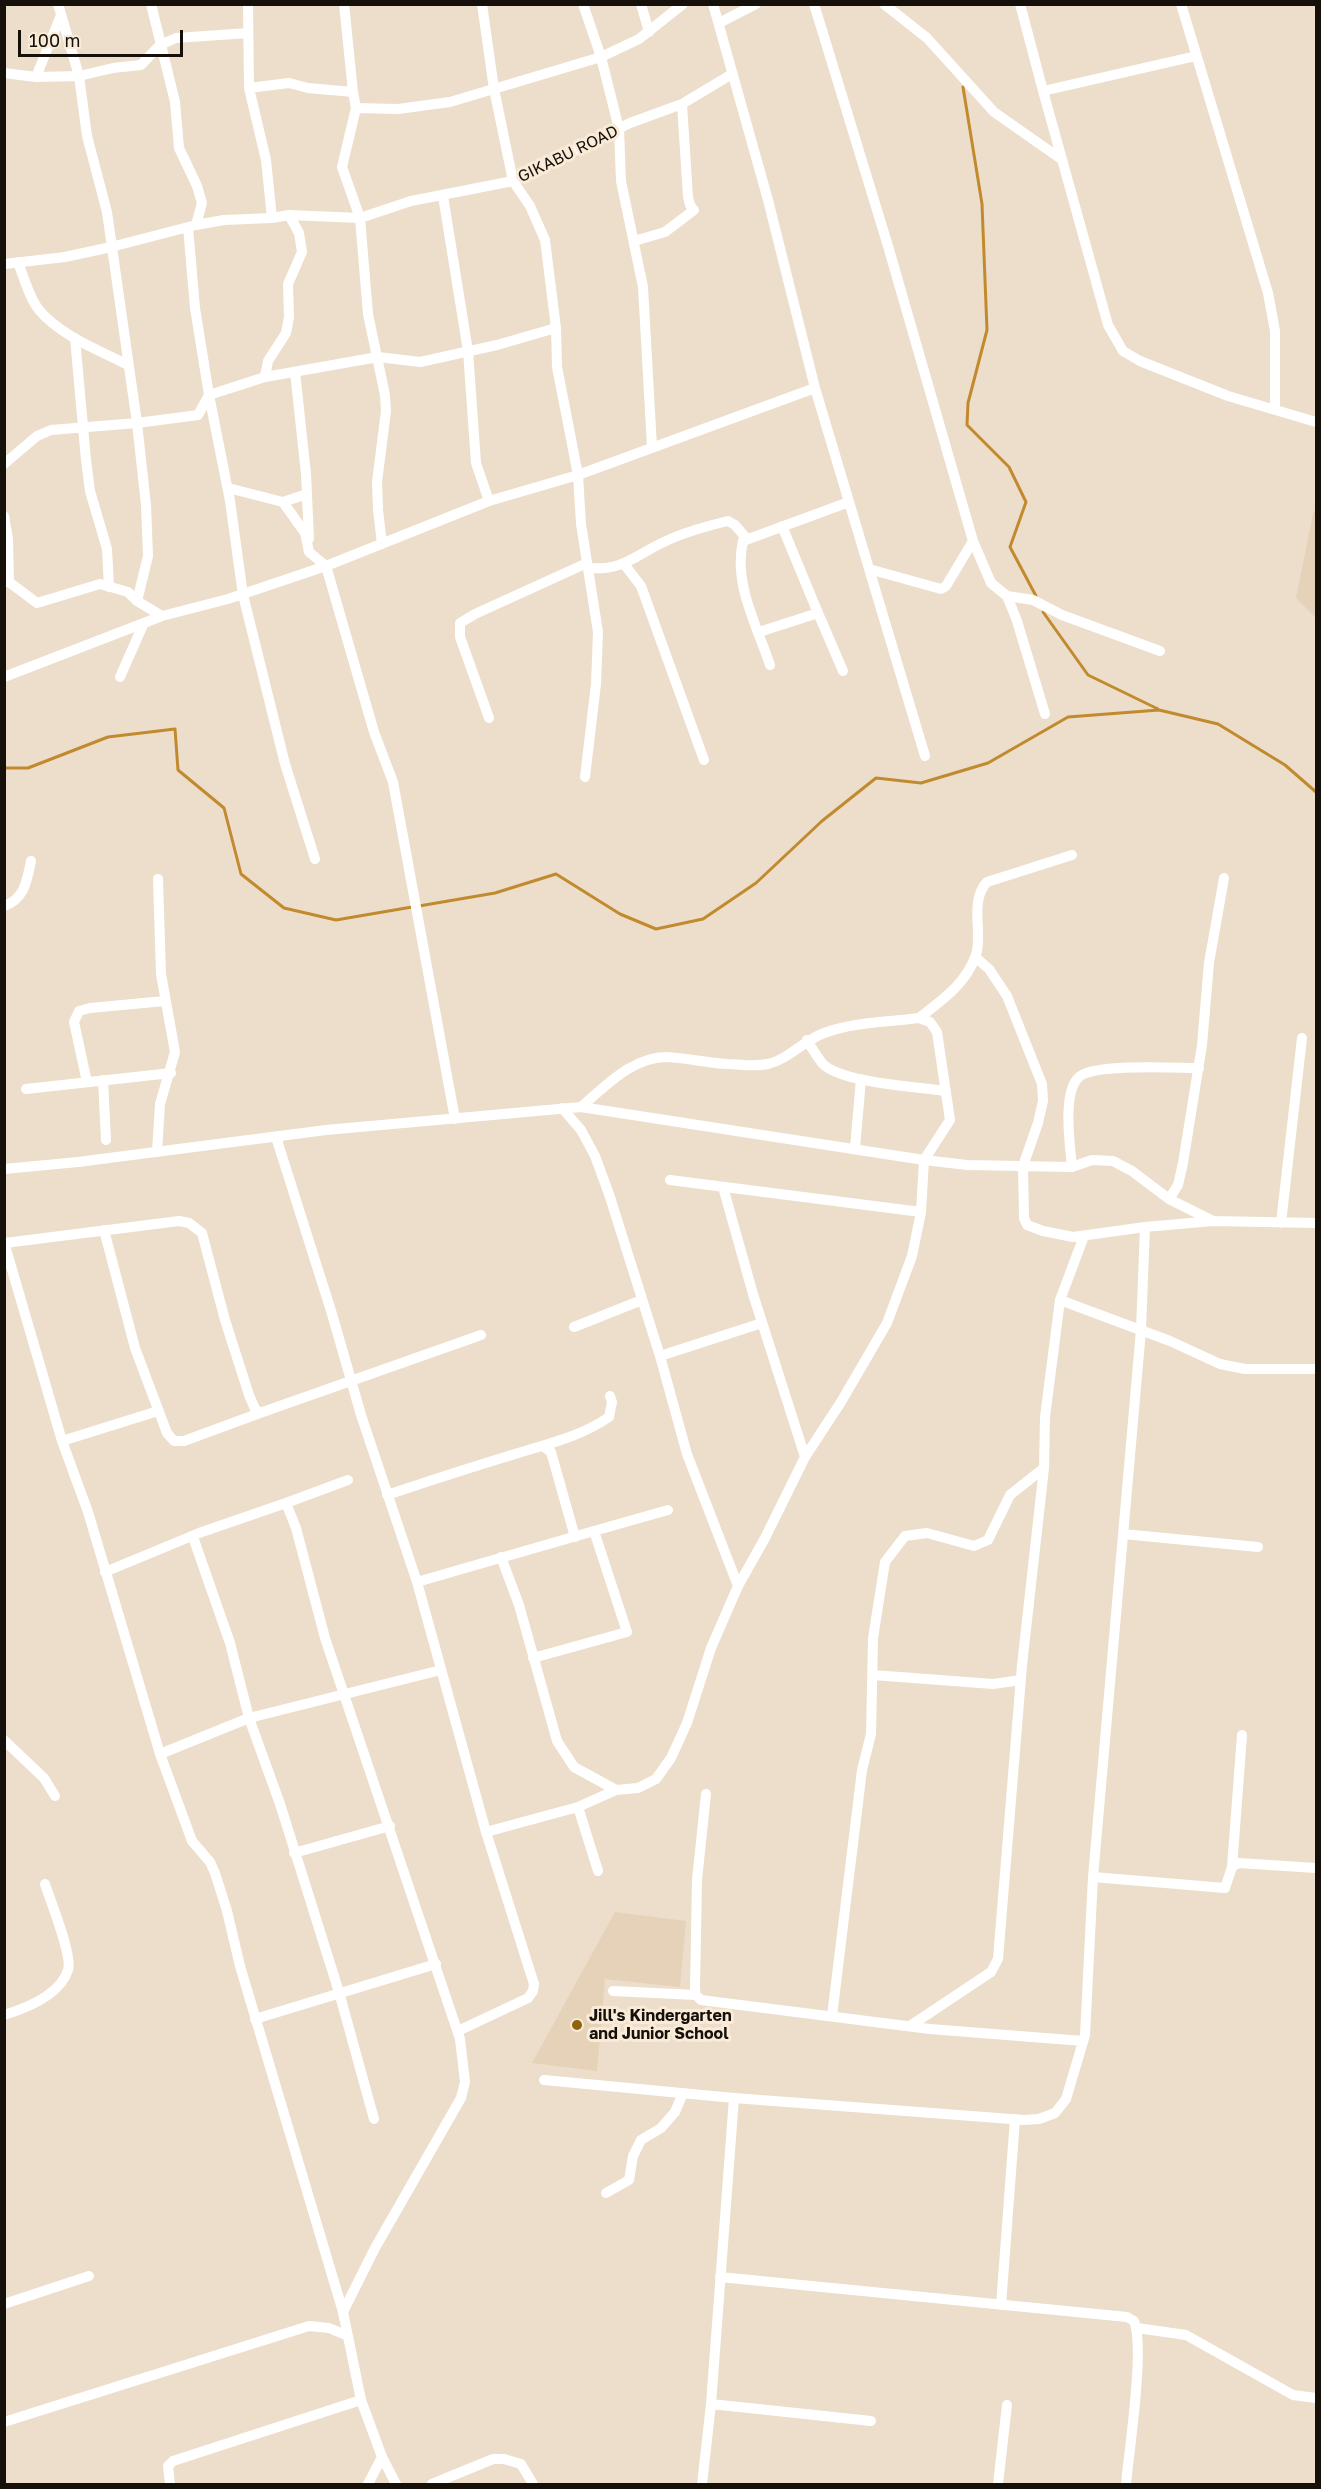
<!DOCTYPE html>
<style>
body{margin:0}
#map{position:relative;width:1321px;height:2489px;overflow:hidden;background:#ecdeca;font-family:"Golos Text",sans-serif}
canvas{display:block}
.frame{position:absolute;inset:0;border:6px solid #15110a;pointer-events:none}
.scale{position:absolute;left:18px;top:30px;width:165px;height:27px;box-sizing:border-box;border:3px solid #15110a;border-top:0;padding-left:8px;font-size:18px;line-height:21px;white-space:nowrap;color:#15110a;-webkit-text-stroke:4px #f9ebd7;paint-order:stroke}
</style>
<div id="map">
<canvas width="1321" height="2489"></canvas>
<div class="frame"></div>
<div class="scale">100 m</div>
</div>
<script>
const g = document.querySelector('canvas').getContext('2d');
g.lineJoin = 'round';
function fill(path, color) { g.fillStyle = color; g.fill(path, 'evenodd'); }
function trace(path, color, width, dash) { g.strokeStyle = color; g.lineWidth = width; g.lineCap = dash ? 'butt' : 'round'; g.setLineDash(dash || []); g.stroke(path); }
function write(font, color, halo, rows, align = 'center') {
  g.font = font + ' "Golos Text",sans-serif'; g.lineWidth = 6; g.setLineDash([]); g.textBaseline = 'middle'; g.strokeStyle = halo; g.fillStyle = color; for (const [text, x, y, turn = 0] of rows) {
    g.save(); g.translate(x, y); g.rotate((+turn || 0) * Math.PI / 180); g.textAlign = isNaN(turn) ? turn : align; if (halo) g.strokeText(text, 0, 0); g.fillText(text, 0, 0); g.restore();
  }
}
fill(new Path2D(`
 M1316,508v110l-20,-20 17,-84z
 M615,1912l71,9 -6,66 -75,-8 -8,92 -65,-8z`), '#e5d2b8');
trace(new Path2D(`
 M963,87l19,117 5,126 -19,73 -1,22 42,42 17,35 -16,45 26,49
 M1043,612l45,63 70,34
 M4,768h24l80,-31 67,-8 3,41 46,38 17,66 43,34 52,12 76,-13
 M419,906l76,-13 61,-19 64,40 36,15 47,-10 53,-36 66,-62 54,-43 45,5 67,-20 80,-46 91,-7 59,14 67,41 31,27`), '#c28a2e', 3);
trace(new Path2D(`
 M58,4l21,72 8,60 20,76 30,211 9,82 2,51 -11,45 25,15
 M151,4l24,98 4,46 18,38 5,17 -6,22
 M344,4l9,88
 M482,4l12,85 19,92 17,25 15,34 11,88 1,39 21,108 3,49 17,108 -2,52 -11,93
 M583,4l18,53 18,72 2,52 22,106 9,160
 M641,4l8,28
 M814,4l74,242 85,295 18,42 16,13 26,4 29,15 98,36
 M884,4l43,34 67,74 67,47
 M1020,4l23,87 153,-35
 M1181,4l87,289 7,38v78
 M719,23l37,-19
 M4,73l32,4 43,-1 34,-8 28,-3 19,-20 16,-7 72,-5
 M36,77l25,-62
 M249,88l40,-5 19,5 45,4 3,16 -14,59 18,51 8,96 17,81 1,16 -9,71 1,28 4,34
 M1043,91l65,234 15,26 17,10 88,35 88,26
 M356,108l42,1 52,-7 151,-45 38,-18 44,-35
 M443,196l25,155 8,112 13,38
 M272,218l17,-3 71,3 51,-17 102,-20 117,-58 52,-19 50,-30
 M188,227l7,81 14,87 21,106 13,94 42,169 30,95
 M634,241l31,-9 29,-22 -4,-5 -2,-8 -6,-93
 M18,262c6,16 11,35 21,48 22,26 60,40 89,55
 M4,264l61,-7 46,-10 85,-22 28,-5 48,-2 -6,-58 -17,-72 -1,-84
 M75,338l11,122 4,31 17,58 2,38
 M295,372l11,102 3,65
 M265,377l113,-20 42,5 77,-17 59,-17
 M815,388l110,368
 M4,464l33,-28 14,-6 86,-7 61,-8 11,-20 56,-18 3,-16 18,-28 3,-16 -1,-33 14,-32 -3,-19 -10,-18
 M283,502l24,-8
 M4,516l4,23 1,43
 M624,564l17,22 63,174
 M588,568c36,3 47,-13 78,-27 19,-9 41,-15 62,-20l7,4 12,14
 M869,569l72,20 5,-3 27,-45
 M4,582h5l28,21 63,-19 28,8 9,9
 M1007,596l10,25 28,93
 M818,613l25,58
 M759,632l59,-19 -36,-87
 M770,665c-13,-39 -37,-82 -27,-124l106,-39
 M4,677l158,-61 66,-17 98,-33 -17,-14 -4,-19 -22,-31 -55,-14
 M120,677l23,-52
 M489,718l-29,-81v-14l15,-9 112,-51
 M4,906c21,-7 23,-26 27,-45
 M975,957l14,12 18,27 35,88 1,17 -5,22 -15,43 1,52 3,7 16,6 30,6 72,-10 68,-6
 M919,1018c23,-18 47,-34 57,-63 7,-22 -7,-54 11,-73l85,-27
 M807,1040c5,8 10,17 16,24 20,19 95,23 123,27
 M103,1080l3,60
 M87,1082l-13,-60 5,-11 11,-3 75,-7
 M26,1089l145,-16
 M562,1108l19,22 14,26 14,38 51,162 27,98 51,132
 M455,1119l-62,-337 -19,-50 -48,-166 163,-65 89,-26 237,-87 -47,-188 -55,-196
 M276,1137l56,177 29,101 56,167 69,250 48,152 -1,7 -5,7 -70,33
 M855,1148l6,-69
 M157,1152l3,-48 15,-52 -14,-78 -3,-95
 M1072,1167c-2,-21 -10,-75 7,-90 14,-14 97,-9 120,-9
 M4,1169l74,-7 248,-32 255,-23 343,53 43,5 105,2 20,-7 21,1 19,10 37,28 44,22 103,2
 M670,1180l251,32
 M723,1187l30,107 52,163
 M1169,1199l9,-14 5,-22 19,-118 7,-82 15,-85
 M1281,1223l21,-185
 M104,1230l31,118 32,85 7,8h10l76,-28
 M4,1242l58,199 26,71 72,242 32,87 18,21 5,11 12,38 13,55 103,346 18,88 21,57 14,27
 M5,1243l174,-22 10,2 13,10 23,87 24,75 6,14 5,4 221,-78
 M1060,1300l110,41 50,23 25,5h71
 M574,1327l68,-27
 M660,1356l102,-33
 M62,1441l96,-30
 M544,1447l7,5 24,85
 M387,1495c42,-14 85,-28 128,-41 32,-10 65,-17 94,-37l3,-15 -2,-6
 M594,1531l74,-21
 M1123,1534l135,13
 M193,1537l37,106 19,75 192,-48
 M501,1557l18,48 38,136 17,26 42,23
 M105,1572l94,-39 87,-30
 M417,1582l177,-51 33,101 -94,26
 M873,1675l120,9 28,-4
 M4,1740l40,38 11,18
 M160,1754l89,-36 31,86 59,188 35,127
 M706,1794l-9,86 -2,109 1,6 5,5 229,29 153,12
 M578,1807l20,64
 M486,1832l92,-25 38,-17 22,-2 18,-9 15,-21 16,-35 24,-75 27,-62 27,-48 40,-81 36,-55 46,-79 25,-67 9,-44 3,-52 26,-40 -13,-88 -7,-10 -11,-4c-30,4 -66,4 -95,15 -21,8 -35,26 -56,31 -14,3 -28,0 -41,0 -20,-1 -40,-6 -60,-7 -35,0 -61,29 -86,50
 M294,1853l96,-27
 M1232,1867l10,-132
 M1093,1877l132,11 7,-21 6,-4 78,5
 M613,1991l83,4
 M4,2015c23,-7 56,-20 64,-45 5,-14 -18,-70 -23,-86
 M832,2016l30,-246 9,-36 2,-96 12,-76 20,-26 22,-3 47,13 14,-6 22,-45 34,-27
 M255,2019l181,-55
 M910,2026l81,-54 7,-13 24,-294 22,-197 1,-51 15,-117 24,-64
 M544,2080l190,18 290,22 15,-1 16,-6 11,-14 19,-64 8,-158 48,-547 4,-103
 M606,2193l23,-13 4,-24 8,-16 20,-12 14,-16 8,-19
 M720,2277l407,40 7,4c11,26 -5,130 -8,163
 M4,2304l85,-28
 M1001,2305l14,-186
 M343,2312l32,-64 86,-150 4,-16 -5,-43 -135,-401 -29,-110 -10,-25 62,-23
 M1137,2328l49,7 107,60 23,3
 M711,2404l160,17
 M4,2422l305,-96 20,2 19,8
 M170,2484l-2,-18 5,-5 188,-61
 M368,2484l14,-27
 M432,2484l61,-25h11l17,5 12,20
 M702,2484l9,-80 23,-306
 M998,2484l9,-79`), '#fff', 10);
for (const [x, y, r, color] of [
 [577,2025,6,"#91620d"]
]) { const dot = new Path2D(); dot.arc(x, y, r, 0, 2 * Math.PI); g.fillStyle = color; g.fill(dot); trace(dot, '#f9ebd7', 2); }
write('16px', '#15110a', '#f9ebd7', [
 ["GIKABU ROAD",568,154,-26]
]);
write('bold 16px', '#15110a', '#f9ebd7', [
 ["Jill's Kindergarten",589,2016],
 ["and Junior School",589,2034]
], 'left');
</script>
